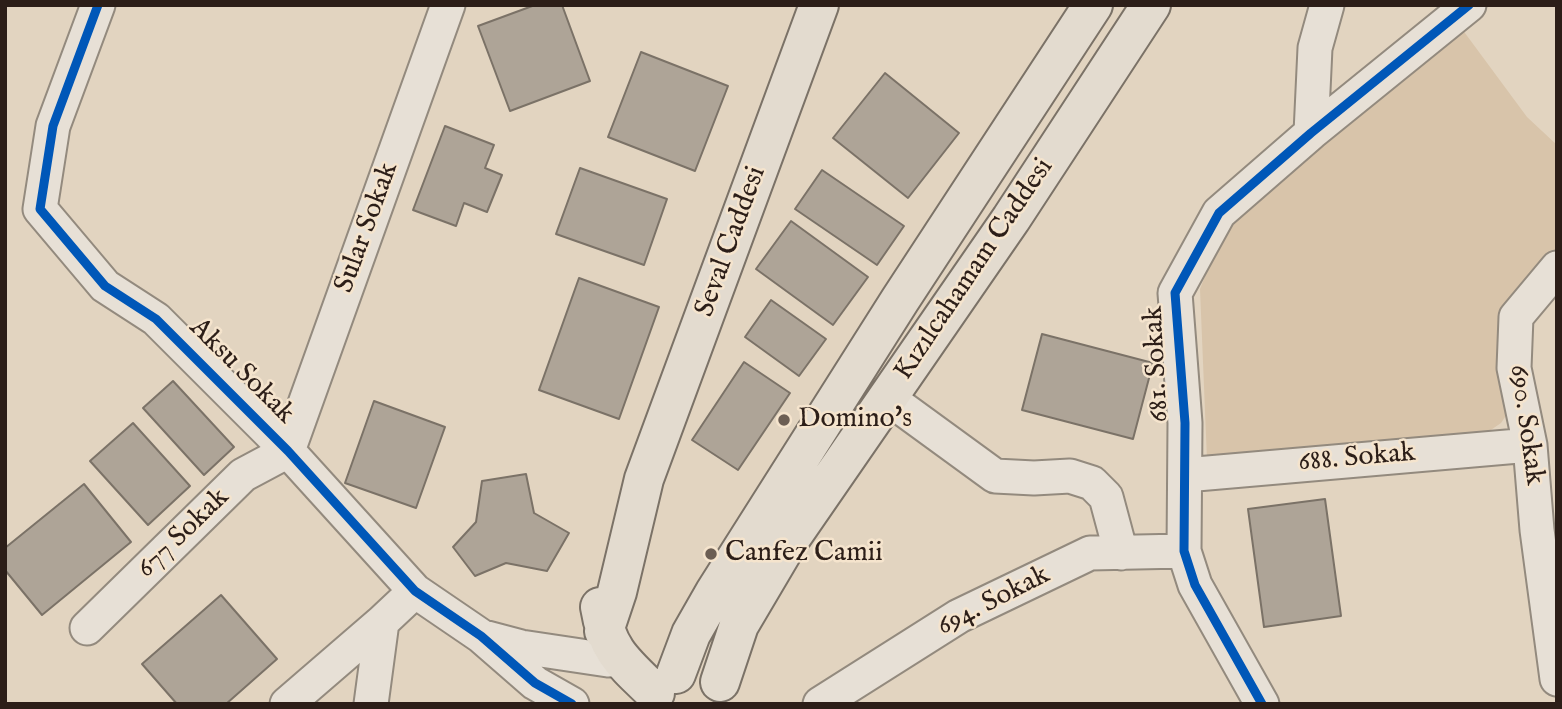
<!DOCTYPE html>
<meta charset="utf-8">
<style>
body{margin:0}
#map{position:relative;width:1562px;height:709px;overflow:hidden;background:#e2d4c0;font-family:"IM FELL English",serif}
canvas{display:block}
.frame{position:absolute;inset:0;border:7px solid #2c1e18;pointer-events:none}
</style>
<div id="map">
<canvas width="1562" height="709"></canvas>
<div class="frame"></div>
</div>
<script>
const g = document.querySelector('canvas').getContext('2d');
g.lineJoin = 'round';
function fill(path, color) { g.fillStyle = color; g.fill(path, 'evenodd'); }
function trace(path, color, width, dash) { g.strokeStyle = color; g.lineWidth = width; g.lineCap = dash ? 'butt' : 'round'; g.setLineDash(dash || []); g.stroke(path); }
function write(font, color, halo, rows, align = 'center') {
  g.font = font + ' "IM FELL English",serif'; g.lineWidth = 5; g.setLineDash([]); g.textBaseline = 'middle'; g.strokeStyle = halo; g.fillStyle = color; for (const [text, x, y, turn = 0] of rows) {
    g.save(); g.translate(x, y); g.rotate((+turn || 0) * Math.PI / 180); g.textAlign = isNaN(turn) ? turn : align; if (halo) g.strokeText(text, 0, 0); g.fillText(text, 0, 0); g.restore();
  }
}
fill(new Path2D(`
 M1462,29l65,88 30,28v108l-58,72 8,89 -6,9 -19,13 -275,24 -7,-171 27,-69z`), '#d8c4aa');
const building = new Path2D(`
 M535,5h27l28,76 -80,30 -32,-85z
 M641,52l87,34 -33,85 -87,-34z
 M885,73l74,60 -51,65 -75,-60z
 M445,126l49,19 -9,23 17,7 -15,37 -23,-9 -8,23 -43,-16z
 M580,168l87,31 -23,66 -88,-31z
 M822,170l82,56 -27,39 -82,-56z
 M791,221l77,56 -35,48 -77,-56z
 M579,278l80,29 -40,112 -80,-29z
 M771,300l55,39 -27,37 -54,-39z
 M1042,334l111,29 -20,76 -111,-29z
 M744,362l46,31 -52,77 -46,-30z
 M173,381l61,66 -30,28 -61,-67z
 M374,401l71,26 -29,81 -71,-25z
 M133,423l57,63 -42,39 -58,-64z
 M526,474l8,39 35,20 -22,38 -41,-8 -31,13 -22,-29 23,-25 6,-41z
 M84,484l47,58 -89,73 -37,-45v-22z
 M1325,499l16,117 -77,11 -16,-118z
 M221,595l56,64 -51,45h-49l-35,-40z`);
fill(building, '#aea497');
trace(building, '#7b7267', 2);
const minor = new Path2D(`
 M98,5l-45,121 -13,83 65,77 51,33 132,132 127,140 66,45 54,47 37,21
 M1311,133l4,-85 12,-43
 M1557,268l-41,49 -2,51 16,77 7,85 20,149
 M888,398l107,78 39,2 36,-2 22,7 14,14 15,56
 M288,451l160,-446
 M1185,475l345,-30
 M87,628l156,-153 45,-24
 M487,638l34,9 87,13 12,-1
 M287,704l95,-82
 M371,704l11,-82 33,-31
 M820,704l139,-88 131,-63 94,-2
 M1262,704l-67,-119 -11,-34 1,-128 -10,-130 44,-80 92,-80 158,-128`);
const major = new Path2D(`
 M600,607c7,44 24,56 55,86
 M604,631l13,-39 27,-113 175,-474
 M676,674l15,-40 24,-42 185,-292 193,-295
 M720,682l19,-57 49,-83 223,-323 140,-214`);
trace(minor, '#938a7e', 37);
trace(major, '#7b7267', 42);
trace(minor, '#e7e0d6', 33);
trace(major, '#e3dbcf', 38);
trace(new Path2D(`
 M98,5l-45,121 -13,83 65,77 51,33 132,132 127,140 66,45 54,47 37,21
 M1262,704l-67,-119 -11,-34 1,-128 -10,-130 44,-80 92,-80 158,-128`), '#0057b8', 9);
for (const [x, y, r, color] of [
 [784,420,7,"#6c5e53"],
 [711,554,7,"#6c5e53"]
]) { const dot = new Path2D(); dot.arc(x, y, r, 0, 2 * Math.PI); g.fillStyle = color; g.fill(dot); trace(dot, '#f5e4cd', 2.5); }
write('28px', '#2c1e18', '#f5e4cd', [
 ["Sular Sokak",368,228,-70],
 ["Seval Caddesi",732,242,-70],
 ["Kızılcahamam Caddesi",975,270,-56],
 ["681. Sokak",1158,364,-93],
 ["Aksu Sokak",241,372,45],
 ["690. Sokak",1525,425,82],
 ["688. Sokak",1357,459,-5],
 ["677 Sokak",184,534,-44],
 ["694. Sokak",994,602,-27]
]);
write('28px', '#2c1e18', '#f5e4cd', [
 ["Domino's",798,420],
 ["Canfez Camii",725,554]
], 'left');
</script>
